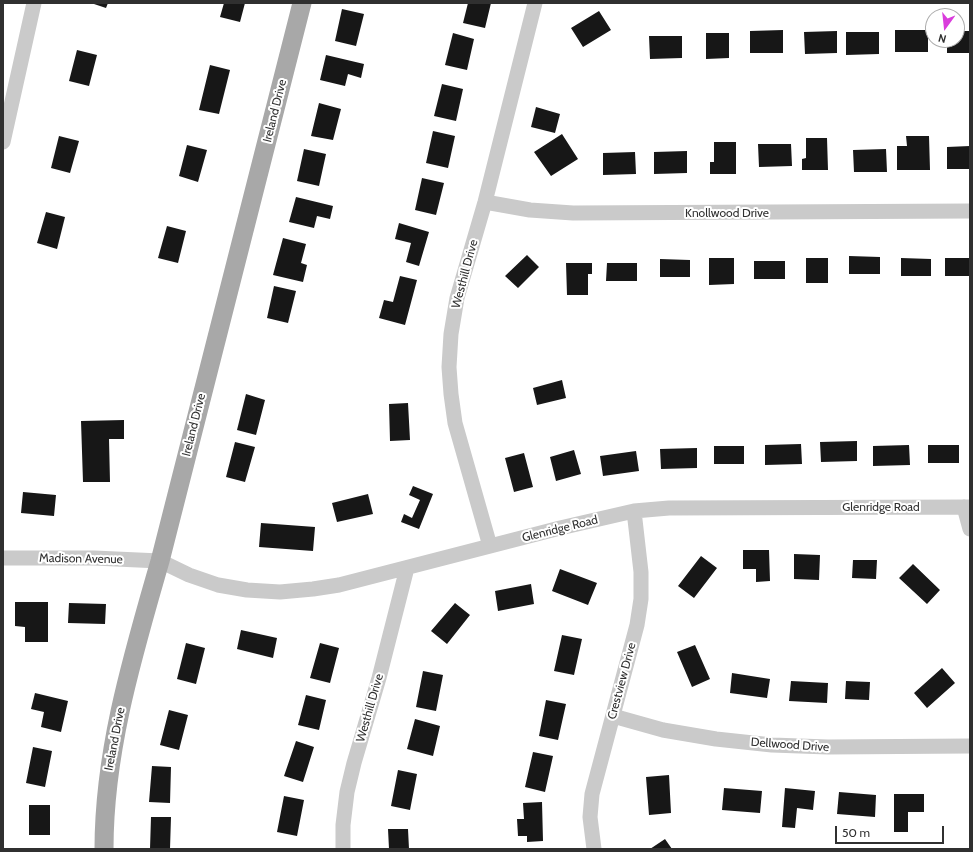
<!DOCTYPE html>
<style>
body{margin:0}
#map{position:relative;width:973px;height:852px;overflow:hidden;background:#fff;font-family:Cabin,sans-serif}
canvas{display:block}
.frame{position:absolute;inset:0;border:4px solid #303030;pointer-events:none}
.north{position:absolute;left:925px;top:8px;width:40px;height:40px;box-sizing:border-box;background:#fff;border:1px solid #acacac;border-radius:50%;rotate:195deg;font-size:11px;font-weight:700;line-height:16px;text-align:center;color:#303030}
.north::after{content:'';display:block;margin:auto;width:14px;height:18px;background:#da3ddc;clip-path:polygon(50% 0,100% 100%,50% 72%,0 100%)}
.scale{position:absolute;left:835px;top:826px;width:109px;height:18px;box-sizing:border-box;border:2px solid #303030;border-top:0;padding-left:5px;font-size:12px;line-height:14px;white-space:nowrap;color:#303030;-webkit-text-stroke:3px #fff;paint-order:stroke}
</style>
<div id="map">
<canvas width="973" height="852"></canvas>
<div class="frame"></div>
<div class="north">N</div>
<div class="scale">50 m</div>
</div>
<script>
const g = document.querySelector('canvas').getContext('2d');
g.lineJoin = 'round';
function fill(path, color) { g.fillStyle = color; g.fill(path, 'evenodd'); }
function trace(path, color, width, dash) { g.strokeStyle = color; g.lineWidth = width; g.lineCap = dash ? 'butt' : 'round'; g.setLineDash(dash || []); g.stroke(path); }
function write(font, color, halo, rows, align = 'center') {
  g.font = font + ' Cabin,sans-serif'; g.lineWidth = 4; g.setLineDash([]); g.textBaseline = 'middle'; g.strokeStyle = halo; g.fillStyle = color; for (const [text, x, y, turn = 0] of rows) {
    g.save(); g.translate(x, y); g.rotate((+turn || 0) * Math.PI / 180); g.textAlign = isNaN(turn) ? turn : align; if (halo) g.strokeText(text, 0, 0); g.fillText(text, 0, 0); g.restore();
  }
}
fill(new Path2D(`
 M91,3h17l-2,5z
 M224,3h21l-5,19 -20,-5z
 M468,3h23l-6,25 -22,-5z
 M342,9l22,5 -8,32 -21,-5z
 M599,11l12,19 -28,17 -12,-19z
 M783,30v23h-33v-22z
 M895,30h33v22h-33z
 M837,31v22l-32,1 -1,-22z
 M957,31h13v22h-23v-13h10z
 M846,32h33v22l-33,1z
 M453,33l21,6 -7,31 -22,-5z
 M706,33h23v25l-23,1z
 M649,36h33v22l-32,1z
 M77,50l20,5 -8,31 -20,-5z
 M326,55l38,9 -3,14 -13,-4 -3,12 -25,-6z
 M210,65l20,5 -11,44 -20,-4z
 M442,84l21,5 -7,32 -22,-5z
 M319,103l22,6 -8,31 -22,-4z
 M536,107l24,7 -5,19 -24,-6z
 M433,131l22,5 -7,32 -22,-5z
 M562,134l16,25 -27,17 -17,-24z
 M59,136l20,5 -9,32 -19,-5z
 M906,136h23l1,34h-33v-24h10z
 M806,138h21l1,32h-26v-11l4,-1z
 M714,142h22v32h-26v-12h4z
 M758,144h33l1,22 -33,1z
 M187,145l20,5 -9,32 -19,-6z
 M970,146v23h-23v-22z
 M304,149l22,5 -7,32 -22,-5z
 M886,149l1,23h-33l-1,-22z
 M687,151v22l-33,1v-22z
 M635,152l1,22 -33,1v-22z
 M422,178l22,5 -8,32 -21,-5z
 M296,197l37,9 -3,13 -13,-3 -3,12 -25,-6z
 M46,212l19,5 -8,32 -20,-6z
 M399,223l30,9 -10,34 -13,-4 5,-19 -16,-4z
 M167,226l19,5 -8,32 -20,-5z
 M283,238l23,6 -5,19 6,2 -4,17 -30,-7z
 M527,255l12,12 -21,21 -13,-12z
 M849,256l31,1v17h-31z
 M709,258h25v26l-25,1z
 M806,258h22v25h-22z
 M901,258l30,1v17h-30z
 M945,258h25v18h-25z
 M660,259l30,1v17h-30z
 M754,261h31v18h-31z
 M566,263h26v11h-4v21h-21z
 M607,263h30v18h-31z
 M400,276l17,4 -12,45 -26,-7 5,-18 9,2z
 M274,286l22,5 -8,32 -21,-5z
 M562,380l4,18 -29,7 -4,-17z
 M246,394l19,6 -9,35 -19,-5z
 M408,403l2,37 -20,1 -1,-37z
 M124,420v19h-15l1,43h-27l-2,-61z
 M857,441v20l-36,1 -1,-20z
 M235,442l20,5 -10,35 -19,-5z
 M801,444l1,20 -37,1v-20z
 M909,445l1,20 -37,1v-20z
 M928,445h31v18h-31z
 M714,446h30v18h-30z
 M697,448v20l-36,1 -1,-20z
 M574,450l7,24 -25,7 -6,-24z
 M636,451l3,20 -36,5 -3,-20z
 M524,453l9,34 -19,5 -9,-34z
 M413,486l20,8 -14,35 -18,-7 3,-8 8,4 8,-18 -11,-5z
 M23,492l33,3 -2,21 -33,-3z
 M368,494l5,20 -36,8 -5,-19z
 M261,523l54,4 -2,24 -54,-4z
 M743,550h26l1,31 -14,1v-13h-13z
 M794,554l26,1 -1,25 -25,-1z
 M701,556l16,12 -23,30 -16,-12z
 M853,560h24l-1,19 -24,-1z
 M913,564l27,26 -13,14 -28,-26z
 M560,569l37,14 -9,22 -36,-14z
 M531,584l3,20 -36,7 -3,-20z
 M15,602h33v40h-23v-15l-10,-1z
 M69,603l37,1 -1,20 -37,-1z
 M455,603l15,12 -23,29 -16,-13z
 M241,630l36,8 -4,20 -36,-9z
 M562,635l20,4 -8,36 -20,-4z
 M186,643l19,5 -9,36 -19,-5z
 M320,643l19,5 -9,35 -20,-5z
 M695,645l15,34 -18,8 -15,-35z
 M942,668l13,15 -28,25 -13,-15z
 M423,671l20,4 -7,36 -20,-4z
 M732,673l38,6 -3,19 -37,-5z
 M791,681l37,2 -1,20 -38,-2z
 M846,681l24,1 -1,18 -24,-1z
 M35,693l33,8 -7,31 -20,-5 3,-15 -13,-3z
 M306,695l20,5 -7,30 -21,-5z
 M546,700l20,4 -8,36 -19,-4z
 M169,710l19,5 -9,35 -19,-5z
 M415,719l25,7 -7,30 -26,-7z
 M296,741l18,6 -11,35 -19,-6z
 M33,747l19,4 -7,36 -19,-4z
 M533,752l20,4 -8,36 -20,-5z
 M152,766l19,1 -1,36 -21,-1z
 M398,770l19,4 -7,36 -19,-4z
 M669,775l2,38 -22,2 -3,-38z
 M724,788l38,3 -2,22 -38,-3z
 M785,788l30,3 -2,19 -16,-2 -2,20 -13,-1z
 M839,792l37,3 -1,22 -38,-3z
 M894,794h30v18h-16v20h-14z
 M284,796l20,4 -7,36 -20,-4z
 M542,802l1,39 -16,1v-6h-9l-1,-17h7l-1,-16z
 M29,805h21v30h-21z
 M151,817h20l-1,32h-20z
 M388,829h20l1,20h-20z
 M665,839l7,10h-22z`), '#171717');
trace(new Path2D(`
 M3,142l31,-139
 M485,202l45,8 43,3 397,-2
 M964,507l6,22
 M490,546l-35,-123 -4,-29 -2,-27 2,-33 6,-36 28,-96 50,-199
 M3,558h91l66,3 29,14 29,10 29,5 33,2 33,-3 26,-4 221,-57 74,-17 35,-3 301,-1
 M613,716l50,14 53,9 56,6 56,2 142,-1
 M343,849v-24l4,-33 7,-29 25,-85 28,-110
 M594,849l-4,-32 2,-23 45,-169 4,-26v-27l-7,-61`), '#cacaca', 15);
trace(new Path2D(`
 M104,849c0,-99 29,-194 56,-288l142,-558`), '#a8a8a8', 19);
write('12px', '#303030', '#fff', [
 ["Ireland Drive",275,111,-76],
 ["Knollwood Drive",727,213],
 ["Westhill Drive",465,274,-75],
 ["Ireland Drive",194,425,-76],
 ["Glenridge Road",881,507],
 ["Glenridge Road",560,529,-14],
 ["Madison Avenue",81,559,1],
 ["Crestview Drive",622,681,-75],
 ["Westhill Drive",370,708,-74],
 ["Ireland Drive",115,739,-79],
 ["Dellwood Drive",790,745,4]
]);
</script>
